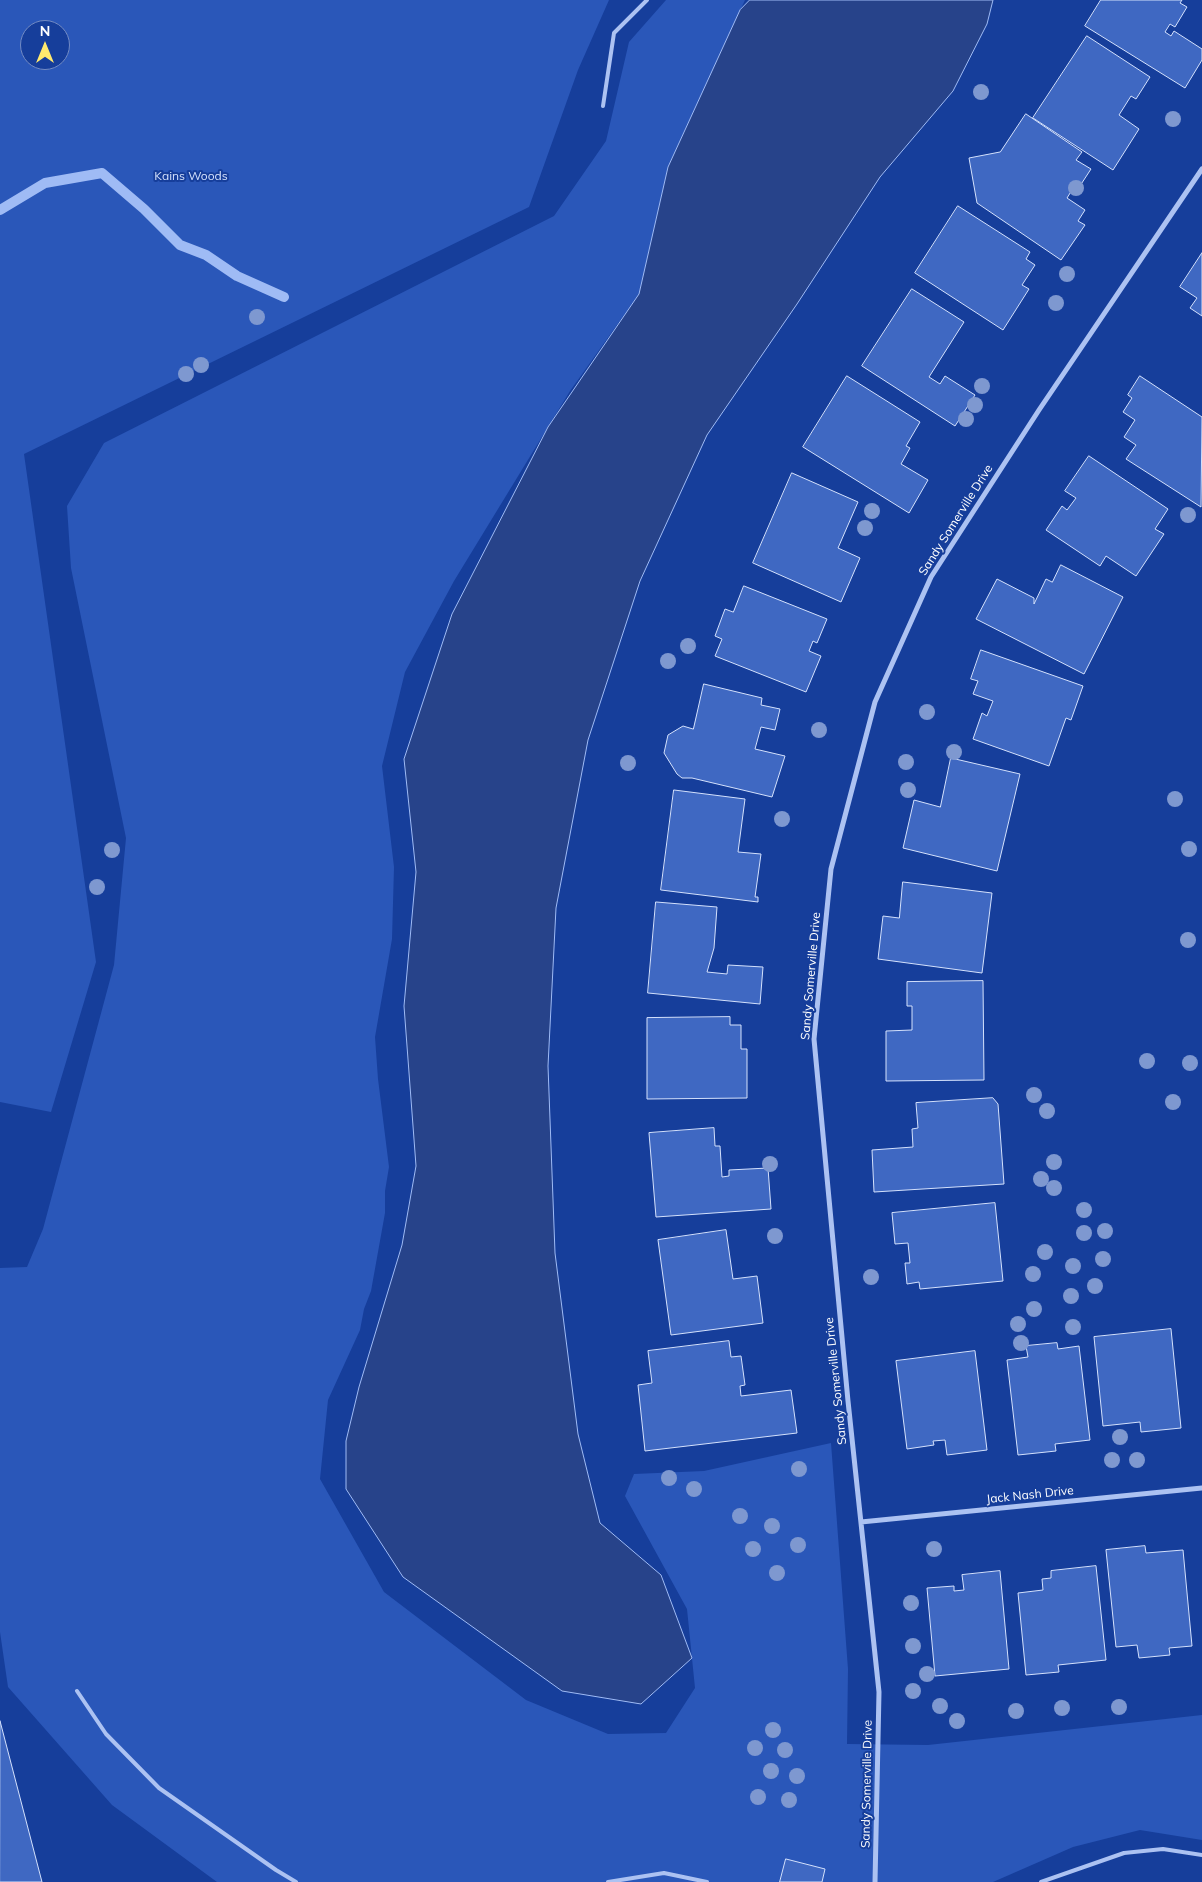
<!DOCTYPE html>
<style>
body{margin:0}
#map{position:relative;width:1202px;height:1882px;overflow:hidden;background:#163e9b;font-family:Mulish,sans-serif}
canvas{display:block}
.north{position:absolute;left:20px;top:20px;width:50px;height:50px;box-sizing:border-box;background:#163e9b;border:1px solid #738bc3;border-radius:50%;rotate:0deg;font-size:14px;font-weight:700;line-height:20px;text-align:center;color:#fff}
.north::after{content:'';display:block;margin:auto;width:18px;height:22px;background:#ffe96e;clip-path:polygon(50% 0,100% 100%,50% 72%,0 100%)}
</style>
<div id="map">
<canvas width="1202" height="1882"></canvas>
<div class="north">N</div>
</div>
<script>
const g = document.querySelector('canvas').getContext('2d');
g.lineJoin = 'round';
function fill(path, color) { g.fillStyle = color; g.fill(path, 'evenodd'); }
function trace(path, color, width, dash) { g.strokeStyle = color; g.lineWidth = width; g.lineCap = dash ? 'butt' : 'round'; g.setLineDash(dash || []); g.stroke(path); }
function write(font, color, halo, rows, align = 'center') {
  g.font = font + ' Mulish,sans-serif'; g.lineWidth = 4; g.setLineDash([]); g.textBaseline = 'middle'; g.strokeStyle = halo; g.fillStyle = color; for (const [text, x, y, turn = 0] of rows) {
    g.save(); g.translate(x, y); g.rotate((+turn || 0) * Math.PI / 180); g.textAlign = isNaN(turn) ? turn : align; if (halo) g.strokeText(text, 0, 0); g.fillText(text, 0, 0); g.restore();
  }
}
fill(new Path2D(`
 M0,0h609l-31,70 -49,137 -505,247 72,508 -45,150 -51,-10zM30,30h30v30h-30z
 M666,0h79l-77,167 -29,127 -69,97 -116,190 -49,91 -23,94 12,101 -2,72 -17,98 3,42 11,88 -4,24v22l-14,78 -7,18 -4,21 -32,70 -8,79 64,113 142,108 82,34 58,-1 29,-45 -8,-79 -62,-113 9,-22 70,-3 127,-28 17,226 -1,75 81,1 274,-30v125l-62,-10 -67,17 -80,35h-776l-105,-77 -104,-118 -8,-55v-364l27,-1 16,-38 71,-264 12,-127 -55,-270 -4,-62 37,-63 450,-227 52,-75 23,-99z`), '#2a57b9');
const water = new Path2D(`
 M750,0h243l-6,24 -34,67 -73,86 -83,127 -90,131 -67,146 -52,159 -32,168 -8,158 7,187 23,181 22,89 61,52 31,83 -51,46 -79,-13 -159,-114 -57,-88v-48l13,-54 43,-142 14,-79 -12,-160 12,-134 -12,-113 48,-145 96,-187 91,-133 29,-127 72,-157z`);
fill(water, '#27438a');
trace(water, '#9fbbf5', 1);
trace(new Path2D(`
 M0,210l45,-27 57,-10 42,36 36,36 26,10 31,21 47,21`), '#9fbbf5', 10);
const building = new Path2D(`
 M1101,0h81l-2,3 7,4 -12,20 -5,-3 -5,8 6,4 3,-5 28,18v11l-17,28 -100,-62z
 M1087,36l63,41 -14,22 -5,-3 -12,19 20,14 -26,41 -80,-52z
 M1026,114l56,38 -6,8 15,9 -15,23 -4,-2 -5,8 18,12 -7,11 7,4 -24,35 -84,-57 -8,-45 31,-6z
 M958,206l72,46 -4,7 9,6 -13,20 7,4 -26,41 -88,-57z
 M1202,253v63l-12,-8 7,-10 -17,-11z
 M912,289l52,33 -35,55 11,7 5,-8 30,19 -20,31 -93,-60z
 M847,376l73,46 -14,24 4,2 -9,16 27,16 -19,33 -106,-66z
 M1140,376l62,41 -1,90 -75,-48 10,-14 -12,-8 11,-17 -12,-8 9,-14 -4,-3z
 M1089,456l79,53 -13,20 9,5 -28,42 -30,-20 -6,10 -54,-36 16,-24 5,4 9,-12 -11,-7z
 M792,473l66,29 -20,46 22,10 -19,44 -88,-39z
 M1061,565l62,32 -39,77 -108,-55 21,-40 37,19v6l12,-25 6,3z
 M744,586l83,33 -10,24 -4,-2 -4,10 12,5 -15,36 -91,-36 7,-17 -7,-3 10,-27 8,3z
 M981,650l102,36 -12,34 -5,-2 -17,48 -76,-27 9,-26 5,3 6,-15 -20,-7 5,-13 -7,-2z
 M704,684l58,14 -1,7 19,4 -5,21 -14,-3 -6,22 30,7 -13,41 -80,-19h-10l-5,-4 -13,-21 4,-18 15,-9 10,3z
 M951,758l69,16 -23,97 -94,-23 11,-48 26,7z
 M674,790l71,9 -7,53 23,2 -6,43h3v5l-97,-12z
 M903,882l89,11 -10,80 -104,-14 5,-43 16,2z
 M656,902l61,5 -3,41 -7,24 20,2 1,-9 35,2 -3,37 -112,-11z
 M983,981l1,99 -98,1v-50l26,-1v-24h-5v-24z
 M730,1017v8h11v24h6v49l-100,1v-81z
 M993,1098l5,6 6,80 -130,8 -2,-42 41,-3 -1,-18 6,-1 -2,-25z
 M714,1128l1,18h5l2,31 7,-1v-6l39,-2 3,41 -115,8 -7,-84z
 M995,1203l8,78 -83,8 -1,-7 -12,2 -2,-21h5l-2,-20 -13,1 -3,-31z
 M726,1230l7,49 24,-3 6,47 -92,12 -13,-95z
 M1171,1329l10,99 -40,4 -1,-10 -37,4 -9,-89z
 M729,1341l2,16 10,-1 4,29 -5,1 1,10 50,-6 6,43 -152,18 -7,-66 14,-2 -4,-32z
 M1057,1343l1,6 21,-3 11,94 -35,4 1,7 -38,4 -11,-95 21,-3 -2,-11z
 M975,1351l12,99 -40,5 -2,-15 -12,1 1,4 -27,4 -11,-88z
 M1145,1546l1,7 37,-3 9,96 -23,2 1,7 -31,3 -2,-13 -21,2 -10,-97z
 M1096,1566l10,94 -48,5 1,7 -33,3 -8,-82 25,-3 -1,-11 9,-1v-7z
 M1000,1571l9,98 -74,7 -8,-88 27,-2v5l10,-1 -2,-15z
 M0,1721l42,161h-42z
 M786,1859l39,10 -3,13h-42z`);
fill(building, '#3f68c2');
trace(building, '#d4e1fc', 1);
trace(new Path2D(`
 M603,106l11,-73 33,-33
 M77,1691l29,43 53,54 117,82 20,12
 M608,1882l56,-9 43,9
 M1041,1882l83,-29 39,-4 39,6`), '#acc2f2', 4);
trace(new Path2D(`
 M861,1522l341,-34
 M875,1882l4,-190 -31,-291 -34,-362 17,-170 44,-167 56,-125 108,-167 163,-241`), '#acc2f2', 5);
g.fillStyle = '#7e98d0';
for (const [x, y] of [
 [981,92],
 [1173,119],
 [1076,188],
 [1067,274],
 [1056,303],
 [257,317],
 [201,365],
 [186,374],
 [982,386],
 [975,405],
 [966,419],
 [872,511],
 [1188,515],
 [865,528],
 [688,646],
 [668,661],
 [927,712],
 [819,730],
 [954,752],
 [906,762],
 [628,763],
 [908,790],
 [1175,799],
 [782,819],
 [1189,849],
 [112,850],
 [97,887],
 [1188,940],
 [1147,1061],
 [1190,1063],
 [1034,1095],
 [1173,1102],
 [1047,1111],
 [1054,1162],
 [770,1164],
 [1041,1179],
 [1054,1188],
 [1084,1210],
 [1105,1231],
 [1084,1233],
 [775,1236],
 [1045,1252],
 [1103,1259],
 [1073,1266],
 [1033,1274],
 [871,1277],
 [1095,1286],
 [1071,1296],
 [1034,1309],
 [1018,1324],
 [1073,1327],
 [1021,1343],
 [1120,1437],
 [1112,1460],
 [1137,1460],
 [799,1469],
 [669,1478],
 [694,1489],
 [740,1516],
 [772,1526],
 [798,1545],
 [753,1549],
 [934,1549],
 [777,1573],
 [911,1603],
 [913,1646],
 [927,1674],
 [913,1691],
 [940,1706],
 [1119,1707],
 [1062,1708],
 [1016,1711],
 [957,1721],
 [773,1730],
 [755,1748],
 [785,1750],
 [771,1771],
 [797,1776],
 [758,1797],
 [789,1800]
]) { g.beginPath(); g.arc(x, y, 8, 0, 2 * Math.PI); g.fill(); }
write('12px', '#d4e1fc', '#163e9b', [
 ["Kains Woods",191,176]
]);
write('12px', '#fff', '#163e9b', [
 ["Sandy Somerville Drive",956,520,-58],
 ["Sandy Somerville Drive",811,976,-85],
 ["Sandy Somerville Drive",836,1381,-96],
 ["Jack Nash Drive",1030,1495,-6],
 ["Sandy Somerville Drive",867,1784,-89]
]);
</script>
